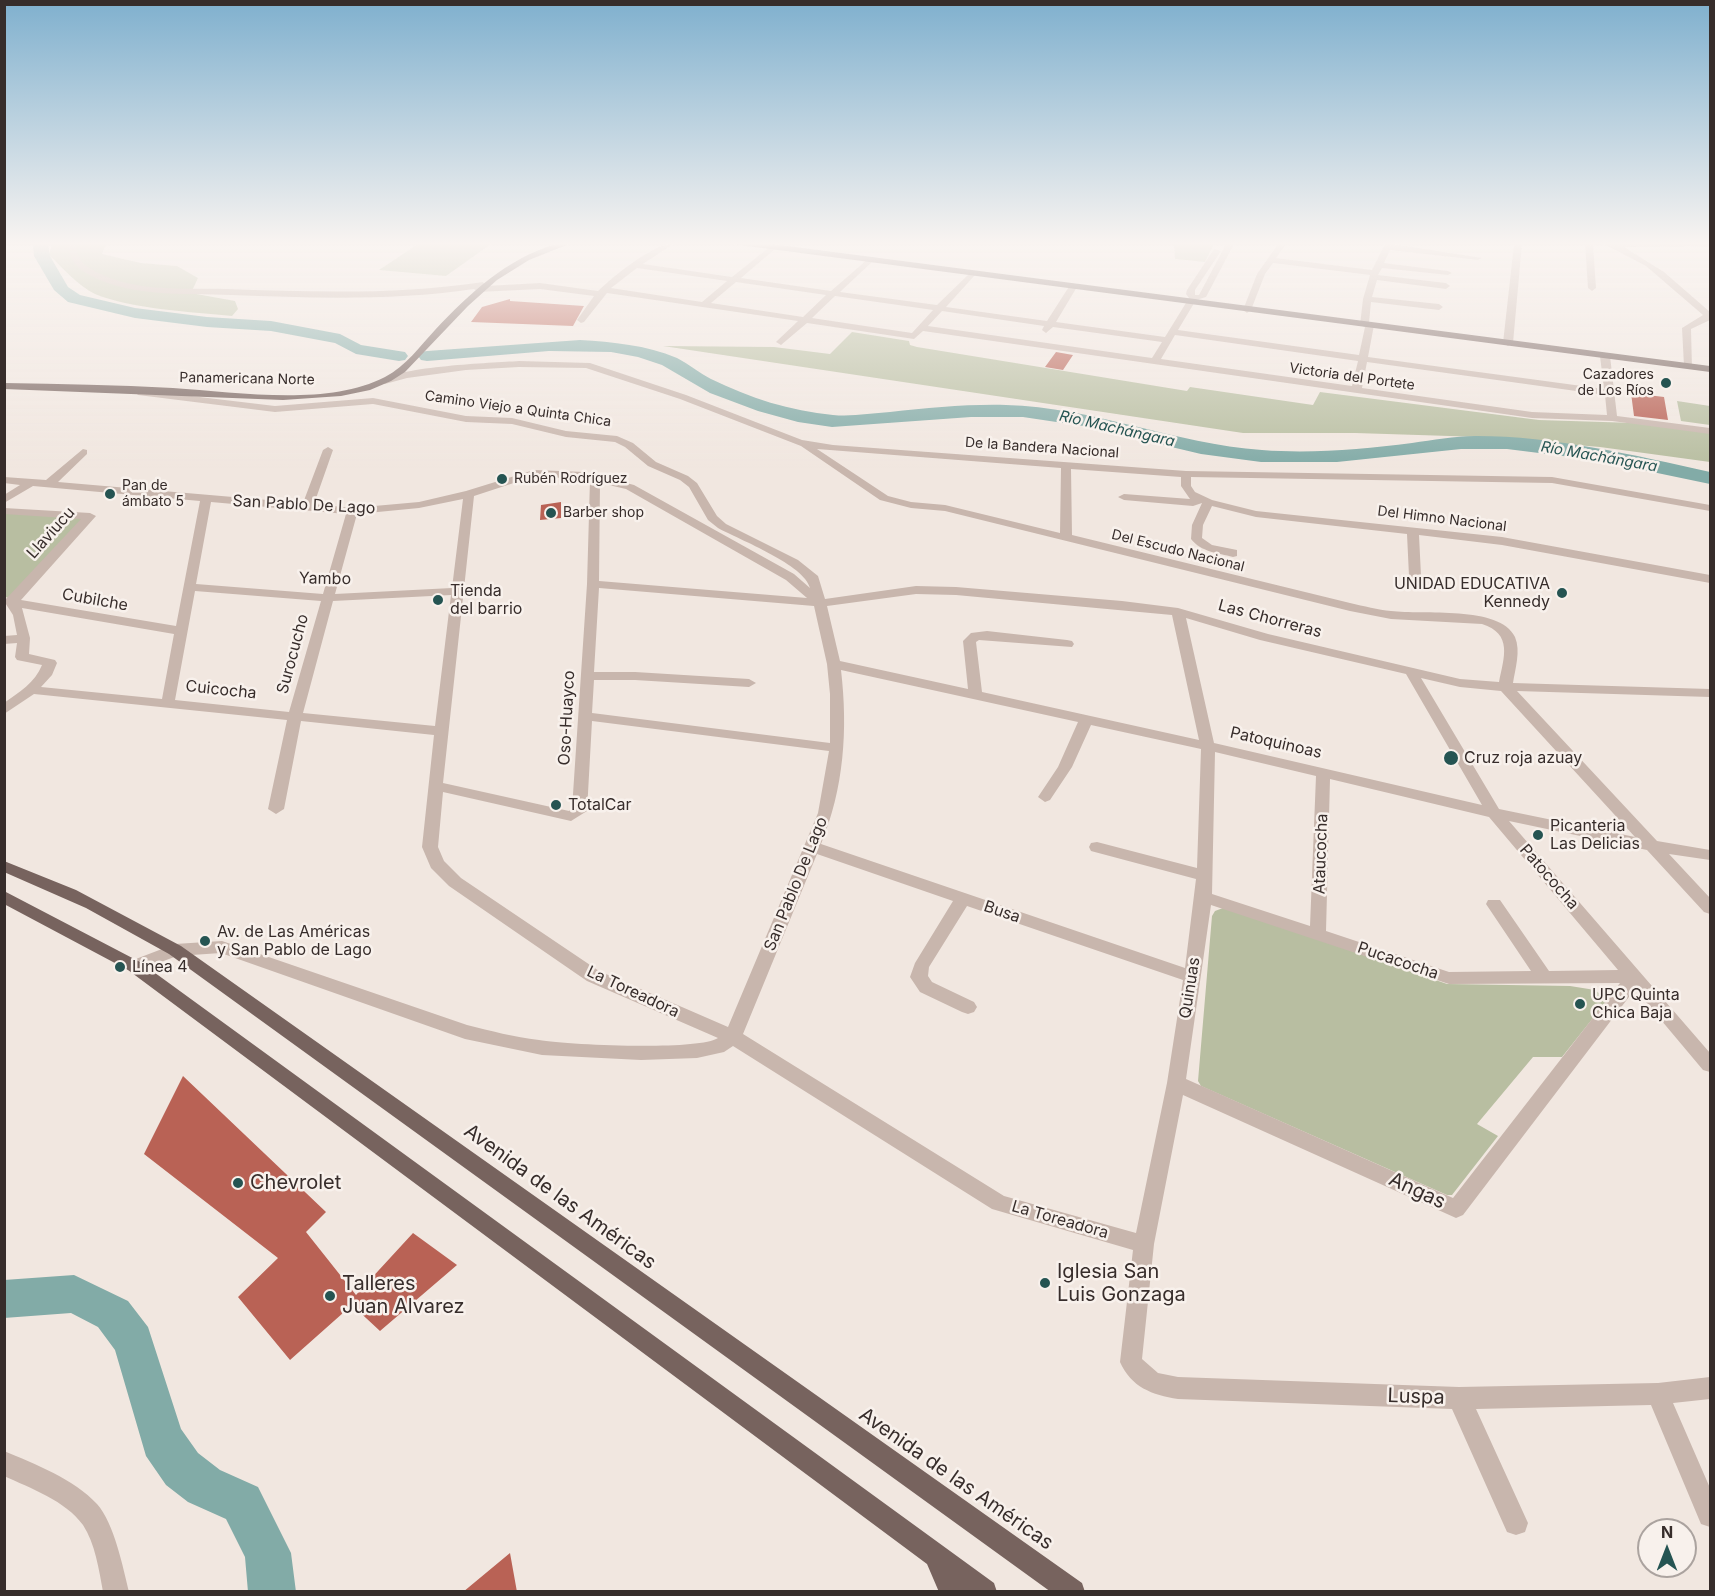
<!DOCTYPE html>
<meta charset="utf-8">
<style>
body{margin:0}
#map{position:relative;width:1715px;height:1596px;overflow:hidden;background:#f1e7e0;font-family:Inter,sans-serif}
canvas{display:block}
.frame{position:absolute;inset:0;border:6px solid #372d2b;pointer-events:none}
.north{position:absolute;left:1637px;top:1518px;width:60px;height:60px;box-sizing:border-box;background:#f8f1ec;border:2px solid #aba39f;border-radius:50%;rotate:0deg;font-size:16px;font-weight:700;line-height:24px;text-align:center;color:#372d2b}
.north::after{content:'';display:block;margin:auto;width:21px;height:27px;background:#255452;clip-path:polygon(50% 0,100% 100%,50% 72%,0 100%)}
</style>
<div id="map">
<canvas width="1715" height="1596"></canvas>
<div class="frame"></div>
<div class="north">N</div>
</div>
<script>
const g = document.querySelector('canvas').getContext('2d');
g.lineJoin = 'round';
function fill(path, color) { g.fillStyle = color; g.fill(path, 'evenodd'); }
function trace(path, color, width, dash) { g.strokeStyle = color; g.lineWidth = width; g.lineCap = dash ? 'butt' : 'round'; g.setLineDash(dash || []); g.stroke(path); }
function write(font, color, halo, rows, align = 'center') {
  g.font = font + ' Inter,sans-serif'; g.lineWidth = 5; g.setLineDash([]); g.textBaseline = 'middle'; g.strokeStyle = halo; g.fillStyle = color; for (const [text, x, y, turn = 0] of rows) {
    g.save(); g.translate(x, y); g.rotate((+turn || 0) * Math.PI / 180); g.textAlign = isNaN(turn) ? turn : align; if (halo) g.strokeText(text, 0, 0); g.fillText(text, 0, 0); g.restore();
  }
}
fill(new Path2D(`
 M52,244h54l-4,10 39,9 36,3 21,12 -7,15 44,8 3,8 -6,7c-39,-4 -101,-7 -137,-22 -17,-8 -32,-26 -46,-39z
 M418,244h73l-45,32 -67,-6z
 M1174,244h40l-9,18 -30,-3z
 M852,332l57,9 1,4 7,2 270,44 3,-4 123,18 7,-13 219,28 96,3 75,9v30l-110,-15 -119,-10 -126,-4h-112l-580,-87 111,1 56,7z
 M1677,401l33,5v19l-29,-4z
 M4,513l85,4 -80,81 -4,-1z
 M1223,908l10,2 214,74 123,2 25,4 9,7 1,6 -43,54h-29l-56,67 21,12 -46,59h-5l-246,-109 -3,-5 14,-165 3,-5z`), '#b8bea1');
fill(new Path2D(`
 M33,244h15l2,12 18,31 12,8 55,13 72,9 64,4 69,13 21,11 44,7 3,4 -3,4 -6,1 -43,-7 -21,-11 -64,-12 -64,-4 -72,-9 -67,-16 -14,-12 -20,-34z
 M580,340c33,2 66,5 97,18 12,6 22,15 34,21 39,19 79,32 122,36 19,2 38,-2 57,-3 39,-4 77,-8 116,-7 87,2 169,39 256,45 50,4 101,-1 150,-7 21,-3 42,-7 64,-7 79,0 157,19 234,36v12l-115,-24 -88,-11h-46l-124,13h-76l-60,-8 -118,-28 -60,-9h-52l-139,10 -34,-5 -40,-11 -48,-18 -48,-28 -24,-8 -27,-5 -62,-1 -122,10 -6,-1 -3,-4 3,-4 6,-1z
 M74,1275l54,26 20,26 33,102 17,24 22,17 38,17 33,66 5,39h-48l-3,-35 -19,-38 -38,-17 -22,-17 -20,-29 -31,-106 -17,-23 -27,-14 -67,5v-38z`), '#82aba7');
fill(new Path2D(`
 M510,299v2l74,5 -11,20 -102,-4 11,-15z
 M1056,352l17,3 -10,15 -18,-3z
 M1631,393l33,4 4,23 -34,-4z
 M561,502v16l-21,2 1,-15z
 M183,1076l143,136 -20,20 50,63 57,-62 44,32 -77,66 -28,-26 -62,55 -52,-63 40,-39 -134,-104z
 M510,1553l7,39h-54z`), '#b96255');
fill(new Path2D(`
 M67,244h8c2,10 5,18 13,23 38,26 95,21 139,22 86,3 171,6 256,-7l3,4 54,-3 58,8c16,-15 54,-47 75,-47l-30,20 89,13 40,-32h3v4l-34,29 90,13 38,-33h3v4l-32,30 97,13 35,-34 4,2 -1,2 -29,32 101,14 23,-36 3,-1 4,3 -21,35 109,15 24,-39 -3,-4 1,-4 27,-41 7,2 -26,39v5h4l27,-51h8l-28,53 -10,3 -18,30 181,25 6,-28 -5,-2 3,-26 7,-24 -97,-12 -8,11 -14,36 -4,3 -4,-3 14,-36 21,-30h8l-10,14 96,12 13,-26h8l89,14 -4,2 -88,-10 -6,13 64,8 4,2 -4,2 -66,-7 -4,7 68,8 4,3 -4,3 -69,-9 -5,17 67,7 4,3 -4,3 -68,-8 -2,21 5,2 -6,32 236,32 -4,-33 5,-3 5,3 7,60 93,12v6l-98,-13 -80,-3 -609,-87 -9,8 -107,-16 -26,22 -5,-3 2,-2 20,-19 -191,-28 -23,29 -3,1 -4,-3 17,-24 -54,-7 -62,3 -4,-3c-81,12 -162,9 -243,6 -47,-2 -107,3 -148,-24 -9,-6 -14,-16 -16,-27zM637,268l90,13 -25,21 -91,-14zM736,282l90,13 -23,22 -92,-14zM835,296l98,14 -21,23 -100,-15zM942,311l102,15 -2,4 4,3 7,-6 109,15 -10,16 -224,-32zM1175,335l183,26 -6,25 -191,-27zM1367,362l238,33 2,20 -75,-3 -170,-24z
 M1514,244h8l-9,99 -5,3 -5,-3z
 M1585,244h8l3,44 -4,3 -4,-3z
 M1604,244h106v2l-86,1 40,25 46,40v8l-19,9 1,39 -8,-2 -2,-38 21,-13 -57,-49z
 M519,361l71,2 96,32 116,45 31,5 353,26 366,6 158,28v6l-158,-28 -361,-6v9l4,6 17,8 44,11 246,26 208,38v8l-208,-38 -83,-10 2,41 -6,4 -6,-4 -2,-42 -151,-17 -44,-11 -9,19 -1,13 10,7 25,5v6l-4,1c-15,-4 -32,-5 -42,-18l1,-14 10,-22 -9,3 -69,-6 -6,-3 6,-3 66,5 -9,-13v-9l-110,-8 1,66 278,68c14,3 28,7 41,8 31,4 109,-6 124,26 6,14 0,32 -2,46l197,6v8l-193,-6 140,150 53,9v10l-41,-6 41,44v16l-6,-2 -57,-62 -138,-29 201,232v19l-7,-2 -68,-81 -172,226 -7,3 -273,-123 -29,149 -12,115 16,14 20,4 281,10 199,-4 52,-6v22l-37,4 37,85v39l-9,-3 -50,-119 -175,4 52,114 -3,9 -9,3 -9,-3 -55,-123 -274,-10c-26,-4 -47,-12 -58,-37l13,-112 -141,-41 -259,-163 -9,6 -27,6 -56,2 -99,-5 -77,-16 -244,-86 -44,3 -43,16 -6,-2 -3,-4 3,-4 47,-18 47,-3 245,84c24,6 47,12 72,15 28,5 159,11 179,-2l-131,-57 -138,-95 -18,-18 -9,-21 12,-112 -133,-14 -17,88 -8,5 -8,-5 19,-89 -253,-26 -30,20v-11c15,-11 31,-20 38,-38l-25,-5 -2,-3 2,-14 -13,1v-8l13,-1 -4,-20 -9,-14 77,-82 -77,-5v-6l86,5 6,3 -75,84 155,26 24,-125 -167,-15 -29,17v-8l16,-10 -16,-2v-6l42,3 37,-31 4,1v4l-29,28 245,21 20,-53 5,-3 5,3 -19,54 38,4 67,-6 47,-11 68,-21 50,2 50,13 160,89 16,14c-5,-23 -70,-48 -92,-60l-10,-8 -19,-33 -9,-7 -32,-14 -23,-19 -10,-5 -49,-5 -54,-13 -46,-2 -93,-18 -98,8 -137,-17 -2,-2 5,-3 134,16 98,-8 93,18 46,2 54,13 51,5 16,7 23,19 32,14 9,7 20,33 9,8 72,36 20,16 7,23 91,-13 40,1 166,14 56,7 90,26 192,45 39,3c5,-25 14,-48 -17,-58l-91,-5 -41,-8 -405,-100 -34,-3 -31,-8 -79,-54 -121,-47 -94,-31 -67,-1 -53,3 -59,8 -22,6 -5,-3c21,-15 110,-18 139,-20zM817,449l244,19 -1,65 -115,-28 -34,-3 -23,-6zM535,476l55,4 -3,104 -15,225 -3,2 -126,-28 31,-287zM600,483l26,6 160,91 21,18 -208,-17zM463,499l-11,89 -117,6 22,-80 62,-6zM211,502l135,12 -23,80 -127,-10zM599,588l215,18 13,58 3,30v49l-238,-30 2,-33h41l114,7 7,-4 -7,-4 -114,-7h-41zM195,591l126,10 -32,111 -114,-12zM916,594l40,1 216,20 27,125 -217,-48 -6,-50 3,-2 93,7 2,-3 -2,-3 -5,-1 -80,-9 -16,2 -8,8 5,48 -128,-28 -13,-55zM451,595l-16,131 -132,-13 30,-112zM22,608l152,26 -12,65 -121,-12 11,-12 5,-12 -2,-3 -26,-6 1,-16zM1186,618l74,22 146,34 76,131 -268,-62zM841,670l237,52 -20,45 -20,30 7,5 5,-2 22,-33 19,-42 110,24 -4,119 -100,-26 -6,1 -2,4 2,4 105,28 -11,89 -364,-124c23,-56 27,-114 20,-174zM1421,678l39,9 41,4 134,146 -136,-28zM592,721l237,30 -11,62 -90,214 -129,-56 -138,-93 -17,-17 -6,-14 5,-55 128,29 16,-10zM1215,752l101,24 -6,150 -98,-32zM1330,779l159,38 129,153 -69,1 -49,-71h-12l-2,4 45,67 -82,1 -123,-41zM817,854l136,47 -38,62 -5,14 10,15 42,20 6,2 6,-2 3,-5 -3,-5 -42,-20 -4,-6 1,-9 38,-61 216,74 -16,103 -31,150 -132,-37 -261,-162zM1211,905l238,79 171,-1 -167,215 -267,-119z
 M4,1451c31,13 70,28 93,53 17,19 26,63 32,88h-26c-4,-22 -8,-49 -20,-67 -17,-24 -53,-37 -79,-49z`), '#c8b6ad');
fill(new Path2D(`
 M556,244h13l-40,16 -32,20 -29,26 -63,66 -14,9 -21,9 -29,6 -58,4 -279,-11v-6c57,1 113,2 169,5 64,4 154,19 212,-11 21,-11 35,-31 50,-47 35,-37 71,-71 121,-86z
 M732,244h40l938,122v6z
 M4,861l72,29 105,56 901,637 3,9h-34l-882,-638 -83,-46 -82,-36z
 M4,891l136,71 854,621 3,9h-58l-12,-28 -799,-594 -124,-66z`), '#77635e');
const sky = g.createLinearGradient(0, 0, 0, 468);
sky.addColorStop(0, '#7fb0ce');
sky.addColorStop(0.52, '#f9f4f1');
sky.addColorStop(1, '#f9f4f100');
g.fillStyle = sky;
g.fillRect(0, 0, 1715, 468);
for (const [x, y, r, color] of [
 [1666,383,6,"#255452"],
 [502,479,6,"#255452"],
 [110,494,6,"#255452"],
 [551,513,6,"#255452"],
 [1562,593,6,"#255452"],
 [438,600,6,"#255452"],
 [1451,758,8,"#255452"],
 [556,805,6,"#255452"],
 [1538,835,6,"#255452"],
 [205,941,6,"#255452"],
 [120,967,6,"#255452"],
 [1580,1004,6,"#255452"],
 [238,1183,6,"#255452"],
 [1045,1283,6,"#255452"],
 [330,1296,6,"#255452"]
]) { const dot = new Path2D(); dot.arc(x, y, r, 0, 2 * Math.PI); g.fillStyle = color; g.fill(dot); trace(dot, '#f8f1ec', 2); }
write('14px', '#372d2b', '#f8f1ec', [
 ["Cazadores",1654,375,"right"],
 ["de Los Ríos",1654,391,"right"],
 ["Rubén Rodríguez",514,479],
 ["Pan de",122,486],
 ["ámbato 5",122,502],
 ["Barber shop",563,513]
], 'left');
write('14px', '#372d2b', '#f8f1ec', [
 ["Victoria del Portete",1352,377,8],
 ["Panamericana Norte",247,379,1],
 ["Camino Viejo a Quinta Chica",518,409,8],
 ["De la Bandera Nacional",1042,448,4],
 ["Del Himno Nacional",1442,519,7],
 ["Del Escudo Nacional",1178,551,14]
]);
write('italic 15px', '#255452', '#f8f1ec', [
 ["Río Machángara",1117,429,13],
 ["Río Machángara",1599,457,10]
]);
write('16px', '#372d2b', '#f8f1ec', [
 ["San Pablo De Lago",304,505,3],
 ["Llaviucu",51,533,-48],
 ["Yambo",325,579,1],
 ["Cubilche",95,600,10],
 ["Las Chorreras",1270,619,15],
 ["Surocucho",293,654,-75],
 ["Cuicocha",221,690,6],
 ["Oso-Huayco",567,718,-87],
 ["Patoquinoas",1276,743,13],
 ["Ataucocha",1321,854,-88],
 ["Patococha",1549,877,49],
 ["San Pablo De Lago",796,884,-68],
 ["Busa",1002,912,19],
 ["Pucacocha",1398,961,19],
 ["Quinuas",1190,988,-81],
 ["La Toreadora",633,992,25],
 ["La Toreadora",1060,1220,16]
]);
write('16px', '#372d2b', '#f8f1ec', [
 ["UNIDAD EDUCATIVA",1550,584,"right"],
 ["Kennedy",1550,602,"right"],
 ["Tienda",450,591],
 ["del barrio",450,609],
 ["Cruz roja azuay",1464,758],
 ["TotalCar",568,805],
 ["Picanteria",1550,826],
 ["Las Delicias",1550,844],
 ["Av. de Las Américas",217,932],
 ["y San Pablo de Lago",217,950],
 ["Línea 4",132,967],
 ["UPC Quinta",1592,995],
 ["Chica Baja",1592,1013]
], 'left');
write('20px', '#372d2b', '#f8f1ec', [
 ["Chevrolet",250,1183],
 ["Iglesia San",1057,1272],
 ["Luis Gonzaga",1057,1295],
 ["Talleres",342,1284],
 ["Juan Alvarez",342,1307]
], 'left');
write('20px', '#372d2b', '#f8f1ec', [
 ["Angas",1417,1191,25],
 ["Avenida de las Américas",560,1197,36],
 ["Luspa",1416,1397,2],
 ["Avenida de las Américas",956,1479,35]
]);
</script>
